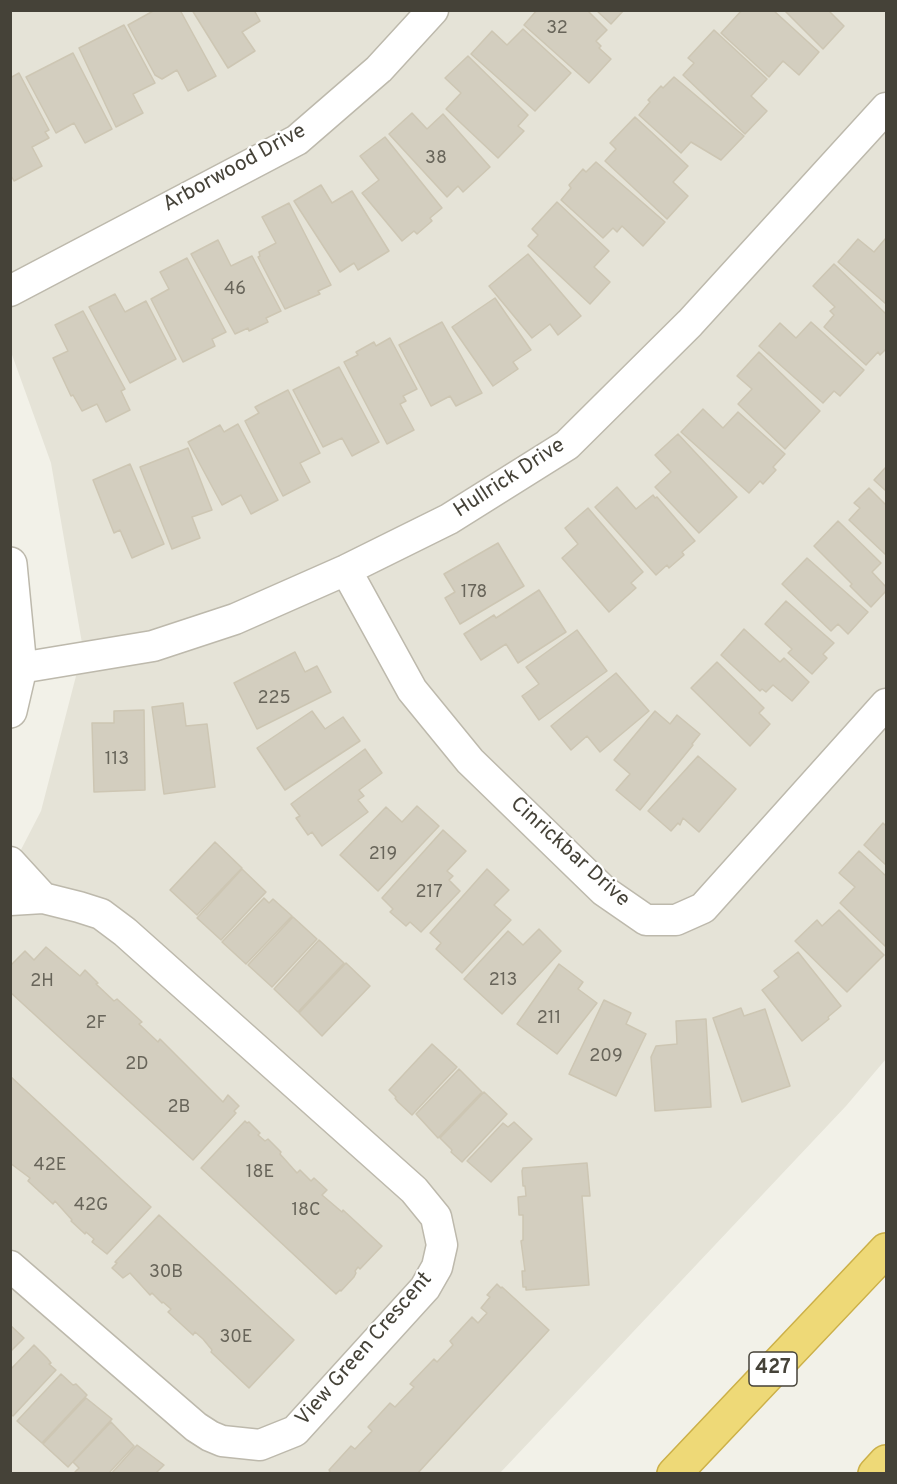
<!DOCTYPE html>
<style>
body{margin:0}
#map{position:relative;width:897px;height:1484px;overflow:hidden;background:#f2f1e8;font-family:Overpass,sans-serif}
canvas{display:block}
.frame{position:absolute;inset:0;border:12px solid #454238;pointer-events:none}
</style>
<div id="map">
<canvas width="897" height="1484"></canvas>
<div class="frame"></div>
</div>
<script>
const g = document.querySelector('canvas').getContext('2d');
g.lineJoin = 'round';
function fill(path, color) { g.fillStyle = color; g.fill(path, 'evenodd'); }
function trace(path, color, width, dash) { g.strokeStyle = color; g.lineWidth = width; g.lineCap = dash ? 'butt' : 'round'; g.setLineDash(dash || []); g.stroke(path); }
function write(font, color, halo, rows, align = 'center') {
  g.font = font + ' Overpass,sans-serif'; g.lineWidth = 4.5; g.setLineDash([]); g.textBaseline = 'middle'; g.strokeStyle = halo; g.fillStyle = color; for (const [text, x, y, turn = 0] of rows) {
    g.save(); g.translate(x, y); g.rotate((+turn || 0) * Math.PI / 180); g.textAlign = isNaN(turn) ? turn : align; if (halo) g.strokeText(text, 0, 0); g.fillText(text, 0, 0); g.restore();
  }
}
fill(new Path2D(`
 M11,11h875v1048l-40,47 -346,367h-489v-604l30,-58 42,-162 -32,-186 -40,-111z`), '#e5e3d7');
const building = new Path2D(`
 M155,10h25l36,66 -28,15 -11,-21 -15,9 -7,-4 -27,-50z
 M192,10h62l6,11 -18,11 13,19 -27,17z
 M537,10h50l20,20 -11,11 5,5 -2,2 12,11 -22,24 -65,-58z
 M596,10h28l-13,14z
 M742,10h31l46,42 -20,23 -16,-14 -14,16 -48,-44z
 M784,10h44l16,16 -21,23z
 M124,25l31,58 -22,11 10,19 -27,14 -37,-79z
 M523,29l48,44 -36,38 -64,-57 21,-23 15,14z
 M714,30l53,49 -16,17 16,15 -22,23 -62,-59 11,-12 -6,-5z
 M73,53l39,76 -27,14 -11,-20 -18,10 -30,-56z
 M468,56l60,59 -10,11 6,5 -26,27 -52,-49 15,-16 -16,-15z
 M19,73l30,57 -4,2 4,6 -17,9 10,19 -28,15 -4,-7v-96z
 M674,77l70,59 -23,24 -30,-18 -10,11 -42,-38 11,-13 -2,-2 13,-14 2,2z
 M412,113l15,16 16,-15 47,53 -27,25 -5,-6 -11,11 -58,-63z
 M635,117l53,49 -15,16 15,14 -21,23 -62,-58 11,-12 -6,-6z
 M385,137l57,71 -12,10 2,3 -15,13 -3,-3 -12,10 -40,-48 17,-13 -19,-24z
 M596,162l69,60 -22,24 -21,-20 -5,6 -4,-4 -10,10 -42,-38 10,-12 -2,-3 14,-16 3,3z
 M321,185l11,18 20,-12 37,60 -31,19 -4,-7 -14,9 -46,-71z
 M557,202l52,49 -15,16 16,15 -20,22 -62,-58 10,-11 -6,-6z
 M289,203l42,82 -13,6 2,3 -35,15 -27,-52 2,-1 -1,-4 17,-9 -14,-26z
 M886,238v66l-48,-42 20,-23 16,13z
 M218,240l13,26 21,-10 29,55 -15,7 2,4 -19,9 -1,-3 -13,6 -44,-80z
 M528,254l53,62 -23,19 -8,-11 -18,14 -43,-52z
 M187,258l39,74 -14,7 3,7 -32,16 -32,-63 18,-10 -9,-17z
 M834,264l52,50v35l-6,6 -2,-3 -12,13 -42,-38 10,-12 -4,-4 5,-4 -22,-21z
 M115,294l10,18 21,-11 30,58 -46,24 -41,-76z
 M495,298l36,52 -18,12 5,7 -25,17 -41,-59z
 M83,311l42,78 -4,2 9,19 -24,12 -9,-18 -15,7 -9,-16 -2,1 -18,-38 15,-7 -13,-26z
 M442,322l40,71 -26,13 -6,-10 -19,10 -32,-61z
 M811,322l53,48 -24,26 -6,-5 -11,12 -64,-57 21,-23 16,15z
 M390,338l27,51 -14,7 3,5 -6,3 14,26 -27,14 -43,-82 14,-7 -2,-3 18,-10 2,4z
 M759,352l61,59 -35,38 -47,-45 14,-15 -15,-13z
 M339,367l40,75 -27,14 -10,-18 -19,9 -30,-57z
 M288,390l32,63 -20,10 10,19 -27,14 -38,-75 14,-8 -4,-6z
 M703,409l20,19 15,-16 47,42 -12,13 3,3 -13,14 -3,-3 -11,12 -68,-61z
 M238,424l40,76 -27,14 -10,-19 -19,10 -34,-63 32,-17 4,7z
 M678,434l59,63 -38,36 -44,-46 16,-15 -16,-17z
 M188,448l24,62 -20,7 8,21 -28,11 -32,-82z
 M130,464l34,80 -32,14 -12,-28 -6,3 -21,-53z
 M886,467v24l-12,-11z
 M617,487l19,22 17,-14 2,3 2,-1 38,44 -13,11 2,3 -15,13 -2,-3 -11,10 -61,-68z
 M869,488l17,17v50l-37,-35 11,-12 -6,-5z
 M588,508l55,64 -12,11 5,5 -27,24 -47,-54 16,-14 -13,-16z
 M838,521l43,42 -9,9 14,15v4l-15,16 -21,-21 2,-2 -38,-38z
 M498,543l26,43 -64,38 -15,-26 10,-6 -11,-18z
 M807,558l61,54 -20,22 -10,-10 -7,7 -49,-47z
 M539,590l27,42 -48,31 -12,-19 -25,16 -17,-26 30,-19 2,3z
 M786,601l48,42 -11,11 4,4 -15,16 -24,-21 4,-4 -27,-25z
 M744,629l36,33 4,-4 25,24 -17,19 -19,-16 -7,7 -4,-3 -2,2 -39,-36z
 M577,630l30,41 -68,49 -17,-24 17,-12 -13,-17z
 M295,652l10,20 12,-6 14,26 -74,37 -23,-46z
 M717,662l47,46 -5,5 11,11 -20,22 -59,-58z
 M616,673l33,38 -49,41 -13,-16 -16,14 -20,-24z
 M183,703l3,23 21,-2 8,63 -51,7 -12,-87z
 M144,710l1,80 -51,2 -2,-69h22v-12z
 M312,711l13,18 18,-12 17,24 -75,49 -28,-42z
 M655,711l15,13 7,-9 23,19 -8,10 1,1 -53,65 -24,-20 14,-16 -16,-14z
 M365,749l17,24 -23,17 5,6 -6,4 10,12 -46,34 -10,-14 -4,3 -12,-17 4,-2 -9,-12z
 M698,756l38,33 -37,43 -16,-14 -3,7 -2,-2 -7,8 -23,-20z
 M417,806l22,20 -61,65 -38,-36 46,-48 16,15z
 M883,823l3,3v39l-22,-20z
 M443,830l23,21 -19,20 6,5 -4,4 11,11 -39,41 -11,-10 -4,4 -16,-14 3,-3 -11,-11z
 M215,842l27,26 -45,47 -27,-25z
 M859,851l27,25v71l-46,-44 15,-16 -16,-14z
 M242,869l24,23 -45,48 -24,-22z
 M487,869l22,21 -15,15 17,15 -49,53 -26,-24 5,-6 -11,-10z
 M264,898l5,5 4,-4 19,17 -46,48 -24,-22z
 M839,910l45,45 -37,37 -52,-51 22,-21 5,6z
 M293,917l24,22 -45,48 -24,-22z
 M539,929l22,22 -59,63 -38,-35 44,-48 15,14z
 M319,940l25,23 -46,49 -24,-23z
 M46,947l34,29 5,-6 13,13 -2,1 18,17 3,-2 25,23 -3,2 19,18 2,-3 63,63 5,-7 11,11 -5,5 2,2 -43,47 -183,-168v-26l15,-15 9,9z
 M798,952l43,54 -13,11 1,2 -27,22 -40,-51 17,-13 -5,-6z
 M346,963l24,23 -48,50 -23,-23z
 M559,964l24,18 -5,7 19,14 -40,51 -40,-30z
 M604,1000l27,13 -5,11 20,10 -30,62 -47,-22z
 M741,1008l3,8 21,-7 25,77 -48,16 -29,-84z
 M706,1019l5,88 -56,4 -4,-54 5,-11 21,-2 -1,-23z
 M432,1044l25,23 -45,48 -14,-13 -3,-4 1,-1 -7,-7z
 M459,1069l23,23 -44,46 -22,-24z
 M10,1076l141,131 -44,47 -15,-12 2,-3 -8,-7 -1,2 -14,-13 1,-1 -17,-19 -2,3 -25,-23 2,-3 -20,-15z
 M484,1092l23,22 -45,48 -11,-10 1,-2 -12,-12z
 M245,1121l2,2 2,-1 11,11 -2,2 7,6 3,-2 13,13 -1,2 17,19 3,-3 11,11 3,-3 13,12 -5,5 20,17 1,-2 39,36 -22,23 -2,-2 -3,4 1,2 -2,4 -13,14 -1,-1 -4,4 -135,-126z
 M514,1122l18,17 -41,43 -24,-21 36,-38 5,4z
 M587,1163l3,33h-8l7,89 -63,5v-3h-3l-1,-16h3l-4,-30 2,-1v-25h-4l-1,-18 8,-1 -1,-10h-2l-1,-15 1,-3z
 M159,1215l135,125 -45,48 -38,-36 1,-2 -9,-11 -8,-7 -2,3 -25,-23 3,-3 -8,-7 -1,1 -10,-10 -2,2 -20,-22 -7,5 -11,-10 5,-5 -2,-1z
 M497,1284l4,4 1,-1 47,43 -132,144h-89l2,-3 -1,-1 22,-24 4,3 17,-18 -4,-4 22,-24 5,4 19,-20 -4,-3 24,-25 3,3 16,-17 -3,-4 22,-24 6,6 9,-10 -6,-5 9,-11 -3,-2z
 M10,1325l14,13 -14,14z
 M34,1345l13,13 4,5 -2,1 7,6 -43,46 -3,-2v-44z
 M61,1374l12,11 3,-1 11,11 -45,48 -25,-22z
 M86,1398l26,21 -44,48 -25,-23z
 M111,1422l23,24 -26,28h-32l-1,-2 4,-4 -6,-6z
 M137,1445l27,20 -9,9h-44z`);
fill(building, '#d3cebf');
trace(building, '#cdc6b3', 1.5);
const minor = new Path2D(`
 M10,291l287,-151 82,-71 54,-59
 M346,570l66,120 58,71 134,130 42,29h30l27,-12 183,-204
 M20,668l133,-22 82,-27 111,-49 103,-51 118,-74 123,-122 196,-215
 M10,862l33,36
 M10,900l33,-2 36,9 22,7 24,18 289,258 22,27 6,28 -5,22 -12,21 -130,143 -35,14 -38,-4 -12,-5 -14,-9 -186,-161`);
const tertiary = new Path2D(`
 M10,564l10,104 -10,43`);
const motorway = new Path2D(`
 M674,1474l212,-224
 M875,1474l11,-12`);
trace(minor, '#bdb9ac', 33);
trace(tertiary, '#bdb9ac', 36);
trace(motorway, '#ccb048', 36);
trace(minor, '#fff', 30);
trace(tertiary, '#fff', 33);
trace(motorway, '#eed977', 33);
write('18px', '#68655a', null, [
 ["32",557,29],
 ["38",436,159],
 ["46",235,290],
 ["178",474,593],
 ["225",274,699],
 ["113",117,760],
 ["219",383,855],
 ["217",429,893],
 ["213",503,981],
 ["2H",42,982],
 ["211",549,1019],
 ["2F",96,1024],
 ["209",606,1057],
 ["2D",137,1065],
 ["2B",179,1108],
 ["42E",50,1166],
 ["18E",260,1173],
 ["42G",91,1206],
 ["18C",306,1211],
 ["30B",166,1273],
 ["30E",236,1338]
]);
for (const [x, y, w] of [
 [773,1369,48]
]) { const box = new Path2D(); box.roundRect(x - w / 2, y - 17, w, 34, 4.5); g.fillStyle = '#fff'; g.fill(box); trace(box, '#454238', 1.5); }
write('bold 20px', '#454238', null, [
 ["427",773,1369]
]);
write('21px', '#454238', '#fff', [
 ["Arborwood Drive",235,169,-29],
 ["Hullrick Drive",510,479,-33],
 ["Cinrickbar Drive",569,853,42],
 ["View Green Crescent",365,1350,-49]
]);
</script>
